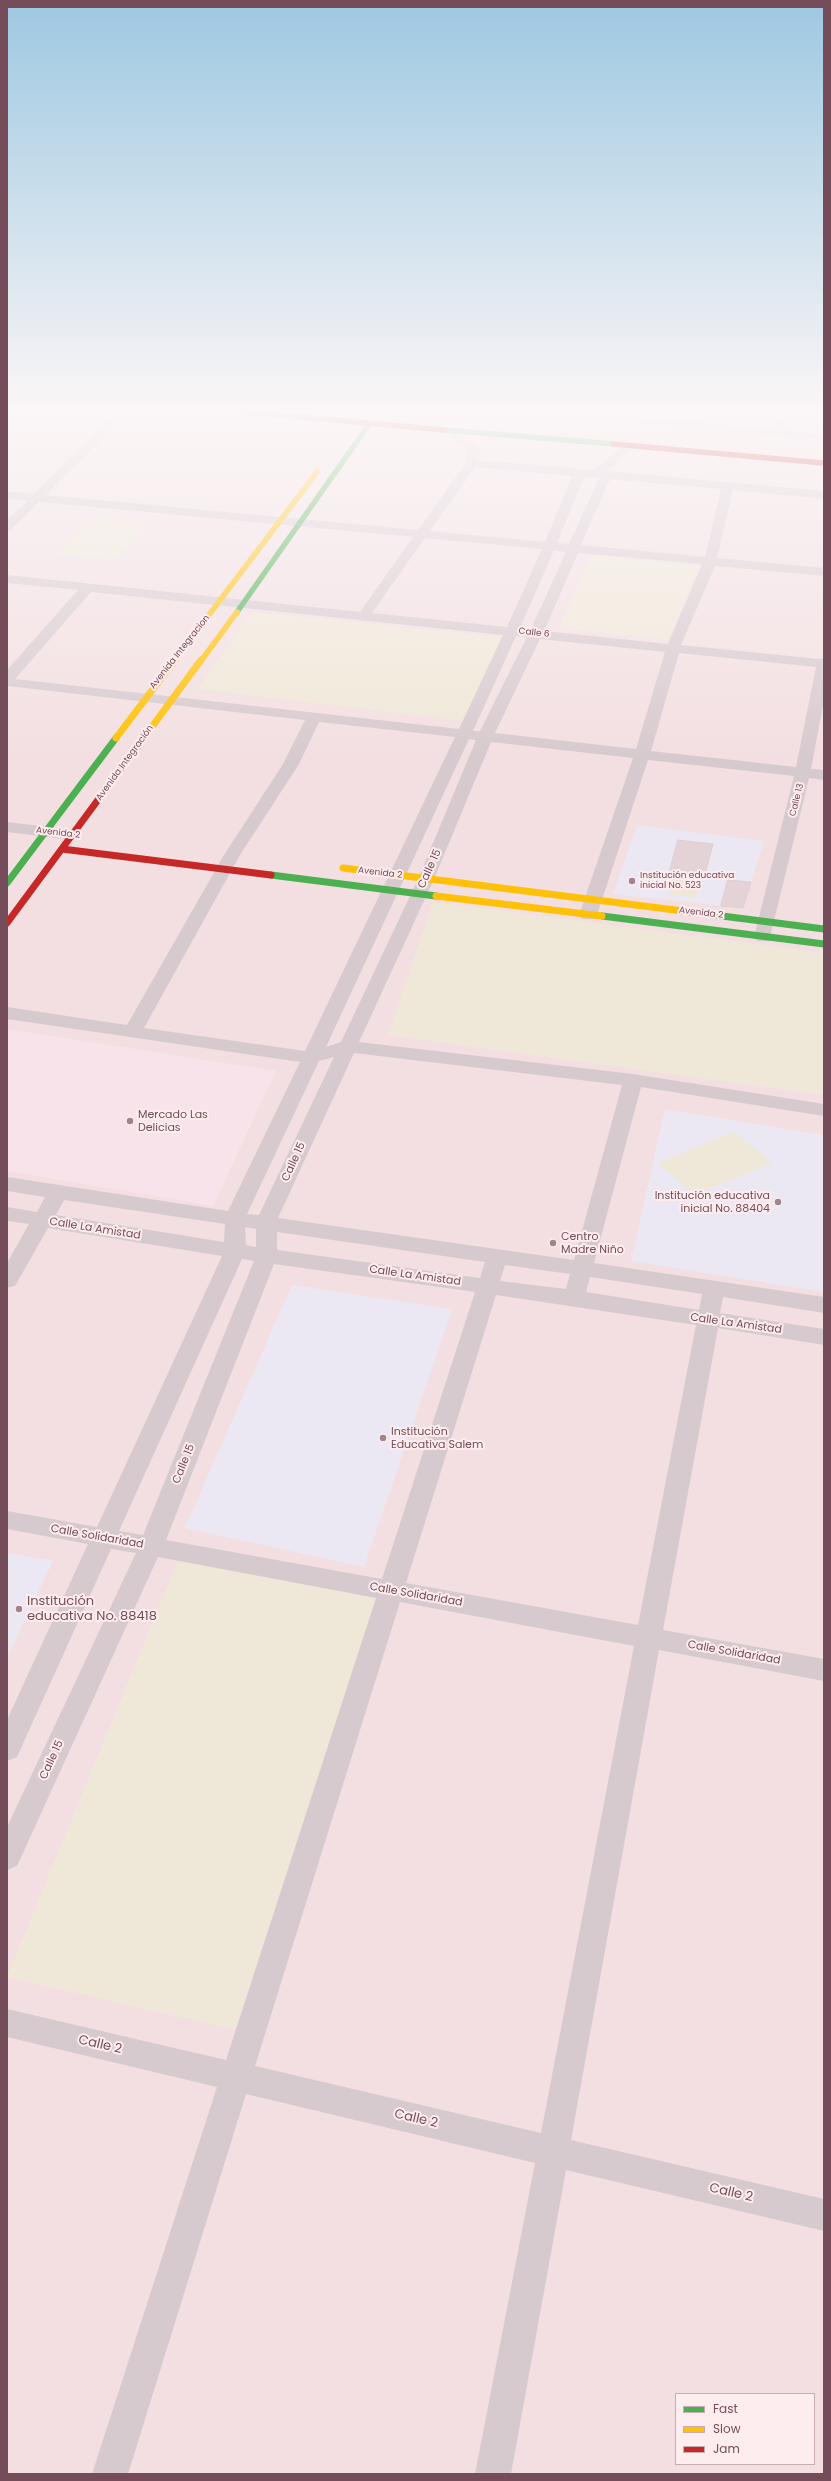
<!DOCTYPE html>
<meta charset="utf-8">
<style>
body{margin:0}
#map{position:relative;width:831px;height:2481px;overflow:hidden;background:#f7eced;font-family:Poppins,sans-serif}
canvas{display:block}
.frame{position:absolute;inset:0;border:8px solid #754c5a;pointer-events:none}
.legend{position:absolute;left:675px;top:2393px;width:140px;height:72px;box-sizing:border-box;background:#feedef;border:1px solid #c7adb3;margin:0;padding:5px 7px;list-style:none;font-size:12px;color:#754c5a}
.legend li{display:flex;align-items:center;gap:8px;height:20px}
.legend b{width:20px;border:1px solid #c7adb3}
</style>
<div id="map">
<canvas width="831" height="2481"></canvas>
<div class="frame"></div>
<ul class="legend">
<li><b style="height:5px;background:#4caf50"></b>Fast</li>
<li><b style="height:5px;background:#ffc107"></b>Slow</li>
<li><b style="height:5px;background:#c62828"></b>Jam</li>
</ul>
</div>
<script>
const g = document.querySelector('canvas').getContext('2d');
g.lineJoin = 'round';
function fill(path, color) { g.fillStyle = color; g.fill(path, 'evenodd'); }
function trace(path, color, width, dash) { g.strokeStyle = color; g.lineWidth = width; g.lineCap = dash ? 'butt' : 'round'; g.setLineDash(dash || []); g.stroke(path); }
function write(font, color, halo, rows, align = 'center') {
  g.font = font + ' Poppins,sans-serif'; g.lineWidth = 4; g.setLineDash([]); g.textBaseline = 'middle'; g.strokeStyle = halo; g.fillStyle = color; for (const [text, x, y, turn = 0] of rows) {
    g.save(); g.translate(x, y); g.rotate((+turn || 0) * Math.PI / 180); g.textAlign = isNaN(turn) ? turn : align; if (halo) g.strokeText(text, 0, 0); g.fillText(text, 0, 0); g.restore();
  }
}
fill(new Path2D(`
 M7,412h817v2062h-817zM676,2394h138v70h-138z`), '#f3dfe1');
fill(new Path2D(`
 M7,1029l269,42 -63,135 -206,-35z`), '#f9e3ea');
fill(new Path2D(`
 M637,825l127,16 -21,67 -130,-14z
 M665,1109l159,26v157l-193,-31z
 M292,1285l160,24 -88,258 -179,-39z
 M7,1553l46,8 -46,96z`), '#ece8f3');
fill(new Path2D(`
 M90,520l55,6 -30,34 -56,-6z
 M591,555l108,11 -31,74 -109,-12z
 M251,612l253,25 -41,84 -265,-32z
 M674,872l28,2 -6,24 -27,-4z
 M433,902l391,51v142l-436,-60z
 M734,1132l39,31 -79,32 -36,-32z
 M180,1556l211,40 -141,437 -243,-56z`), '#efe8d8');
const building = new Path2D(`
 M678,840l35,4 -8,30 -35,-4z
 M728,880l23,2 -8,26 -22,-2z`);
fill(building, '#e3d3d7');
trace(building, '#e0ced3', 1);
fill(new Path2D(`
 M117,412h12l-83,83 372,35 48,-67 1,-14 -25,-17 -2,-2 6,-3 30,18 4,6 -2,9 115,10 36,-28 6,4 -2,2 -27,23 218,20v8l-91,-9 -16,68 107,10v8l-109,-10 -34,79 138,14 5,-1v42l-13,69 13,1v10l-15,-2 -40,163h-12l-3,-4 40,-161 -146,-16 -51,155 -3,4h-12l-3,-4 54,-157 -142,-16 -57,137 -75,163 274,32 191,30v12l-183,-29 -47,176 230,34v16l-101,-16 -3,16 104,16v16l-106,-17 -55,302 161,29v22l-165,-31 -88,490 253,59v32l-258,-61 -55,304h-36l60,-311 -289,-69 -118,380h-36l125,-387 -210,-50v-28l219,51 150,-462 -218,-41 -141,309 -10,4v-43l129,-274 -25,-4 -94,208 -10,4v-41l81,-176 -81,-15v-18l90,16 125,-271 -174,-28 -33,58 -8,2v-25l22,-39 -22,-3v-14l30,5 8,-15 -38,-6v-14l221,34 72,-149 -293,-43v-12l120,18 97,-170 59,-91 22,-44 -298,-34v-16l71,-80 -71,-7v-8l353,37 53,-75 -374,-35 -28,28 -4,1v-11l20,-19 -20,-2v-8l27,3zM475,467l97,9 -27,66 -115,-11zM584,477l15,1 -30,66 -12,-1zM610,479l111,10 -16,68 -124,-12zM425,538l117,11 -35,78 -135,-14zM554,550l12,2 -35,77 -11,-1zM578,553l124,11 -34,80 -124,-13zM91,592l412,43 -44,94 -444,-50zM516,636l11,1 -47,94h-7zM540,639l125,13 -29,97 -141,-16zM679,653l137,14 -20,100 -145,-16zM319,722l136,15 -150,314 -161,-23 96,-173 59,-91zM469,739l7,1 -58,139 -77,163 -15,5zM354,1053l268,32 -48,175 -296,-42zM334,1057l-75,158 -12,-1 72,-153zM64,1200l161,24 -1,18 -168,-27zM245,1227l11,2v18l-10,-2zM277,1232l208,30 -5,16 -203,-28zM242,1259l12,2 -111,274 -24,-4zM274,1264l201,28 -93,287 -216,-39zM505,1265l65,9 -4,15 -66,-8zM590,1277l112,17 -3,16 -113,-18zM496,1295l200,30 -58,300 -232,-42zM400,1602l234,44 -93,487 -286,-67z
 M372,412h12l-10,13h-8l-2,-2z
 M530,412h43l204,17 -18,-17h12l20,19 33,3v6l-288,-25z
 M7,822l66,8 8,5 -8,5 -66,-8z`), '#d7cace');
trace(new Path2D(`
 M445,430l168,14
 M237,612l133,-189`), '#4caf50', 5.5);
trace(new Path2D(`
 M271,875l165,21
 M7,883l109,-145
 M683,911l141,18
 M602,916l222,28`), '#4caf50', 7);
trace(new Path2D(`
 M174,661l143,-189
 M201,661l36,-49`), '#ffc107', 5.5);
trace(new Path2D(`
 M116,738l59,-78
 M140,743l61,-83
 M343,868l340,43
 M436,896l166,20`), '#ffc107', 7);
trace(new Path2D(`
 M247,412l198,18
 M613,444l211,19`), '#c62828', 5.5);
trace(new Path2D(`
 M62,849l209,26
 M7,923l133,-180`), '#c62828', 7);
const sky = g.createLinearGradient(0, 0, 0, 759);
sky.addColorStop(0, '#9dc8e1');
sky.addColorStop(0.54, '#fbf6f7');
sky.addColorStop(1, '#fbf6f700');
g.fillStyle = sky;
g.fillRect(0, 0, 831, 759);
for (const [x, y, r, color] of [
 [632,881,4,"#a2848d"],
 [130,1121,4,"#a2848d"],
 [778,1202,4,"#a2848d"],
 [553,1243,4,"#a2848d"],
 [383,1438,4,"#a2848d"],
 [19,1609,4,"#a2848d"]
]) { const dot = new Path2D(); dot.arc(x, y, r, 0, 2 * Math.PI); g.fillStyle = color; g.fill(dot); trace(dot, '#feedef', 1.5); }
write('9px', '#754c5a', '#feedef', [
 ["Calle 6",534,633,6],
 ["Avenida Integracion",180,652,-52],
 ["Avenida Integración",125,763,-54],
 ["Calle 13",797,800,-76],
 ["Avenida 2",58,833,7],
 ["Avenida 2",380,873,7],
 ["Avenida 2",701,913,7]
]);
write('9px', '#754c5a', '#feedef', [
 ["Institución educativa",640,876],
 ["inicial No. 523",640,886]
], 'left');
write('11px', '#754c5a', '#feedef', [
 ["Calle 15",430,869,-66],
 ["Calle 15",294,1162,-65],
 ["Calle La Amistad",95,1229,9],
 ["Calle La Amistad",415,1276,8],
 ["Calle La Amistad",736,1324,8],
 ["Calle 15",184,1464,-68],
 ["Calle Solidaridad",97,1537,10],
 ["Calle Solidaridad",416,1595,10],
 ["Calle Solidaridad",734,1653,10],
 ["Calle 15",52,1760,-65]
]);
write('11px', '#754c5a', '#feedef', [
 ["Mercado Las",138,1115],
 ["Delicias",138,1128],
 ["Institución educativa",770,1196,"right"],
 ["inicial No. 88404",770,1209,"right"],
 ["Centro",561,1237],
 ["Madre Niño",561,1250],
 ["Institución",391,1432],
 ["Educativa Salem",391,1445]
], 'left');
write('13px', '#754c5a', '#feedef', [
 ["Institución",27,1602],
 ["educativa No. 88418",27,1617]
], 'left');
write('13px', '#754c5a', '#feedef', [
 ["Calle 2",100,2045,13],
 ["Calle 2",416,2119,13],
 ["Calle 2",731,2193,13]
]);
</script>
